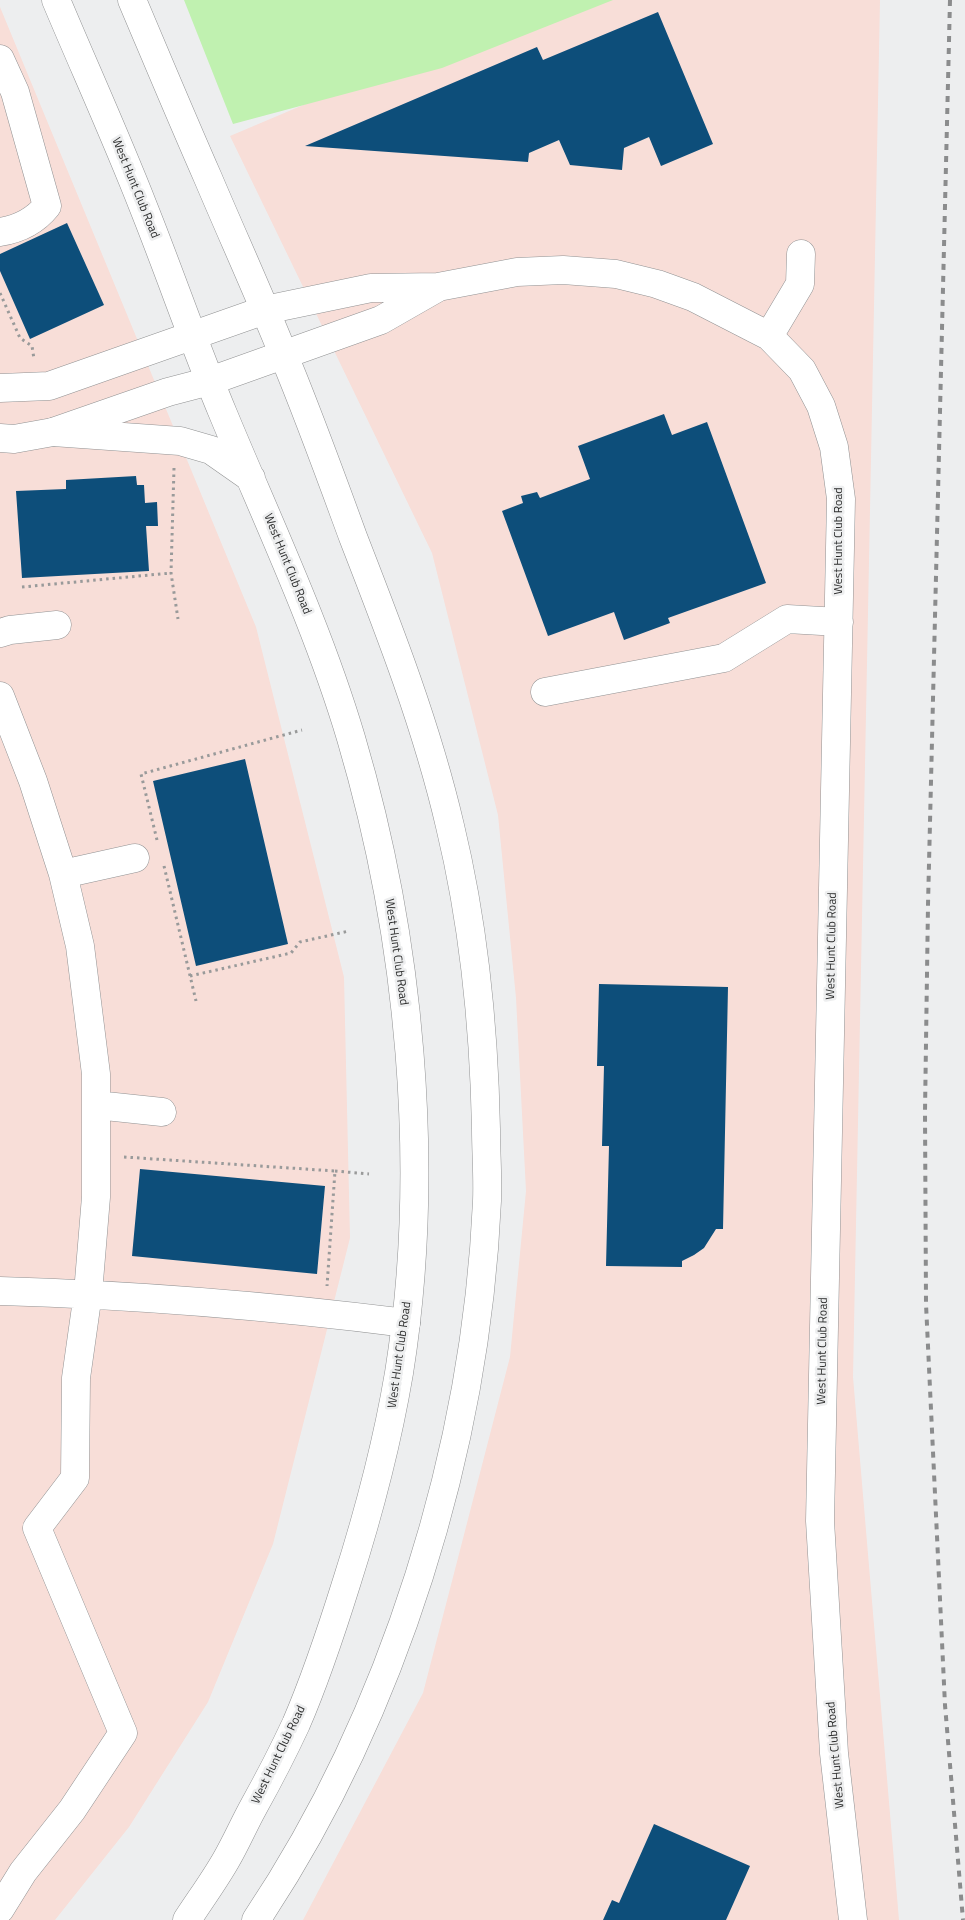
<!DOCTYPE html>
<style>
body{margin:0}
canvas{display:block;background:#edeeef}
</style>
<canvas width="965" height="1920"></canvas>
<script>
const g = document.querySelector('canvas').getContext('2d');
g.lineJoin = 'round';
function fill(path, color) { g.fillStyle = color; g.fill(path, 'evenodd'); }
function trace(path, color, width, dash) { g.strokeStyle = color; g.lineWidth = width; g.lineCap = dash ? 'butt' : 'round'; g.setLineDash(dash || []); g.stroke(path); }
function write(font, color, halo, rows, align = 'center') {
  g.font = font + ' "Titillium Web",sans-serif'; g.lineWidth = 5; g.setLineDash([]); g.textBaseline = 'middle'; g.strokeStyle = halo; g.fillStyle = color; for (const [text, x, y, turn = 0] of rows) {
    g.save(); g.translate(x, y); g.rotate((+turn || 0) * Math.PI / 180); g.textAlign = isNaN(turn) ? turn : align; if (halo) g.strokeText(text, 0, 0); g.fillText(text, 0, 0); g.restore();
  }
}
fill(new Path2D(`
 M551,0h329l-27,1377 46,543h-596l120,-227 87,-336 16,-166 -10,-193 -18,-183 -66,-262 -202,-417z
 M0,7l256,620 88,350 6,261 -77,306 -65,158 -79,125 -74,93h-55z`), '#f8ded8');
fill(new Path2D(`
 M184,0h429l-171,68 -209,56z`), '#c0f1b0');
fill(new Path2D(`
 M658,12l55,132 -52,22 -12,-29 -25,11 -2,22 -52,-5 -11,-25 -30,13 -1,9 -223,-16 232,-99 6,13z
 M67,223l37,82 -74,34 -30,-68v-17z
 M664,414l8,21 35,-13 59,161 -98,35 2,5 -46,17 -10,-28 -66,24 -46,-125 21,-8 -2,-7 16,-4 3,6 50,-19 -12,-33z
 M136,476l1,9h7l1,18 12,-1 1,24h-12l3,45 -127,7 -6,-87 50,-2v-9z
 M245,759l43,185 -92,22 -43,-185z
 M599,984l129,3 -5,242h-7l-12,19 -10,7 -12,6v6l-76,-1 3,-120h-7l2,-80h-7z
 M140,1169l185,17 -8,88 -185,-18z
 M654,1824l96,42 -24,54h-123l9,-20 7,3z`), '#0d4e7a');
const minor = new Path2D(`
 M0,59l15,33 32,114c-12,15 -28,23 -47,26
 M769,336l31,-52 1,-30
 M0,388l49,-2 216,-76 106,-22 67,-1 79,-15 46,-2 53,4 41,10 36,13 76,39 33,34 19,36 13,41 7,52 -21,1022 14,232 19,167
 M0,438l14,1 39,-7 115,-40 42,-11 171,-61 56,-32
 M0,633l10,-3 47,-5
 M545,692l179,-34 63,-39 52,3
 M0,696l33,85 30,93 17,72 16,128v123l-8,96 -12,85 -1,100 -38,50 86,205 -51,77 -49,62 -23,37
 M63,874l72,-16
 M96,1105l66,7
 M0,1291c135,4 271,15 406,32`);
const major = new Path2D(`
 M56,0c29,69 60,137 87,206 28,70 52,141 81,210 44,106 94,211 127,322 59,199 81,429 48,635 -12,71 -30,139 -52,208 -15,48 -31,97 -51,143 -13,28 -27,55 -42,82 -10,18 -18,37 -28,54 -12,21 -26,40 -39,60
 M132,0c25,59 50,119 76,178 25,59 52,118 76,178 25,60 47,121 69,181 37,95 74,190 97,289 24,99 34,202 36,303 0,24 2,48 1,72 -11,247 -93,513 -231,719
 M53,432l127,9 31,9 40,28`);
trace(minor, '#919293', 29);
trace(major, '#919293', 29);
trace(new Path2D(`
 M0,293l20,45 12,8 2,13
 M174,468l-3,105 7,46
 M22,587l149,-14
 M157,840l-16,-66 161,-44
 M164,866l32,135
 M190,976l101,-23 9,-11 49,-11
 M124,1157l211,14 -8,115
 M335,1171l34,3`), '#999a9a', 3, [2.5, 4]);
trace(minor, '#fff', 28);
trace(major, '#fff', 28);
trace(new Path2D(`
 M950,0l-22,905 -3,207 1,192 19,401 18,215`), '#8b8c8d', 4, [6, 6]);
write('12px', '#2b2c2c', '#edeeef', [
 ["West Hunt Club Road",135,188,68],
 ["West Hunt Club Road",839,541,-90],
 ["West Hunt Club Road",287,564,68],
 ["West Hunt Club Road",832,946,-89],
 ["West Hunt Club Road",396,952,82],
 ["West Hunt Club Road",823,1351,-89],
 ["West Hunt Club Road",400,1355,-82],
 ["West Hunt Club Road",279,1755,-64],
 ["West Hunt Club Road",836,1755,-95]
]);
</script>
